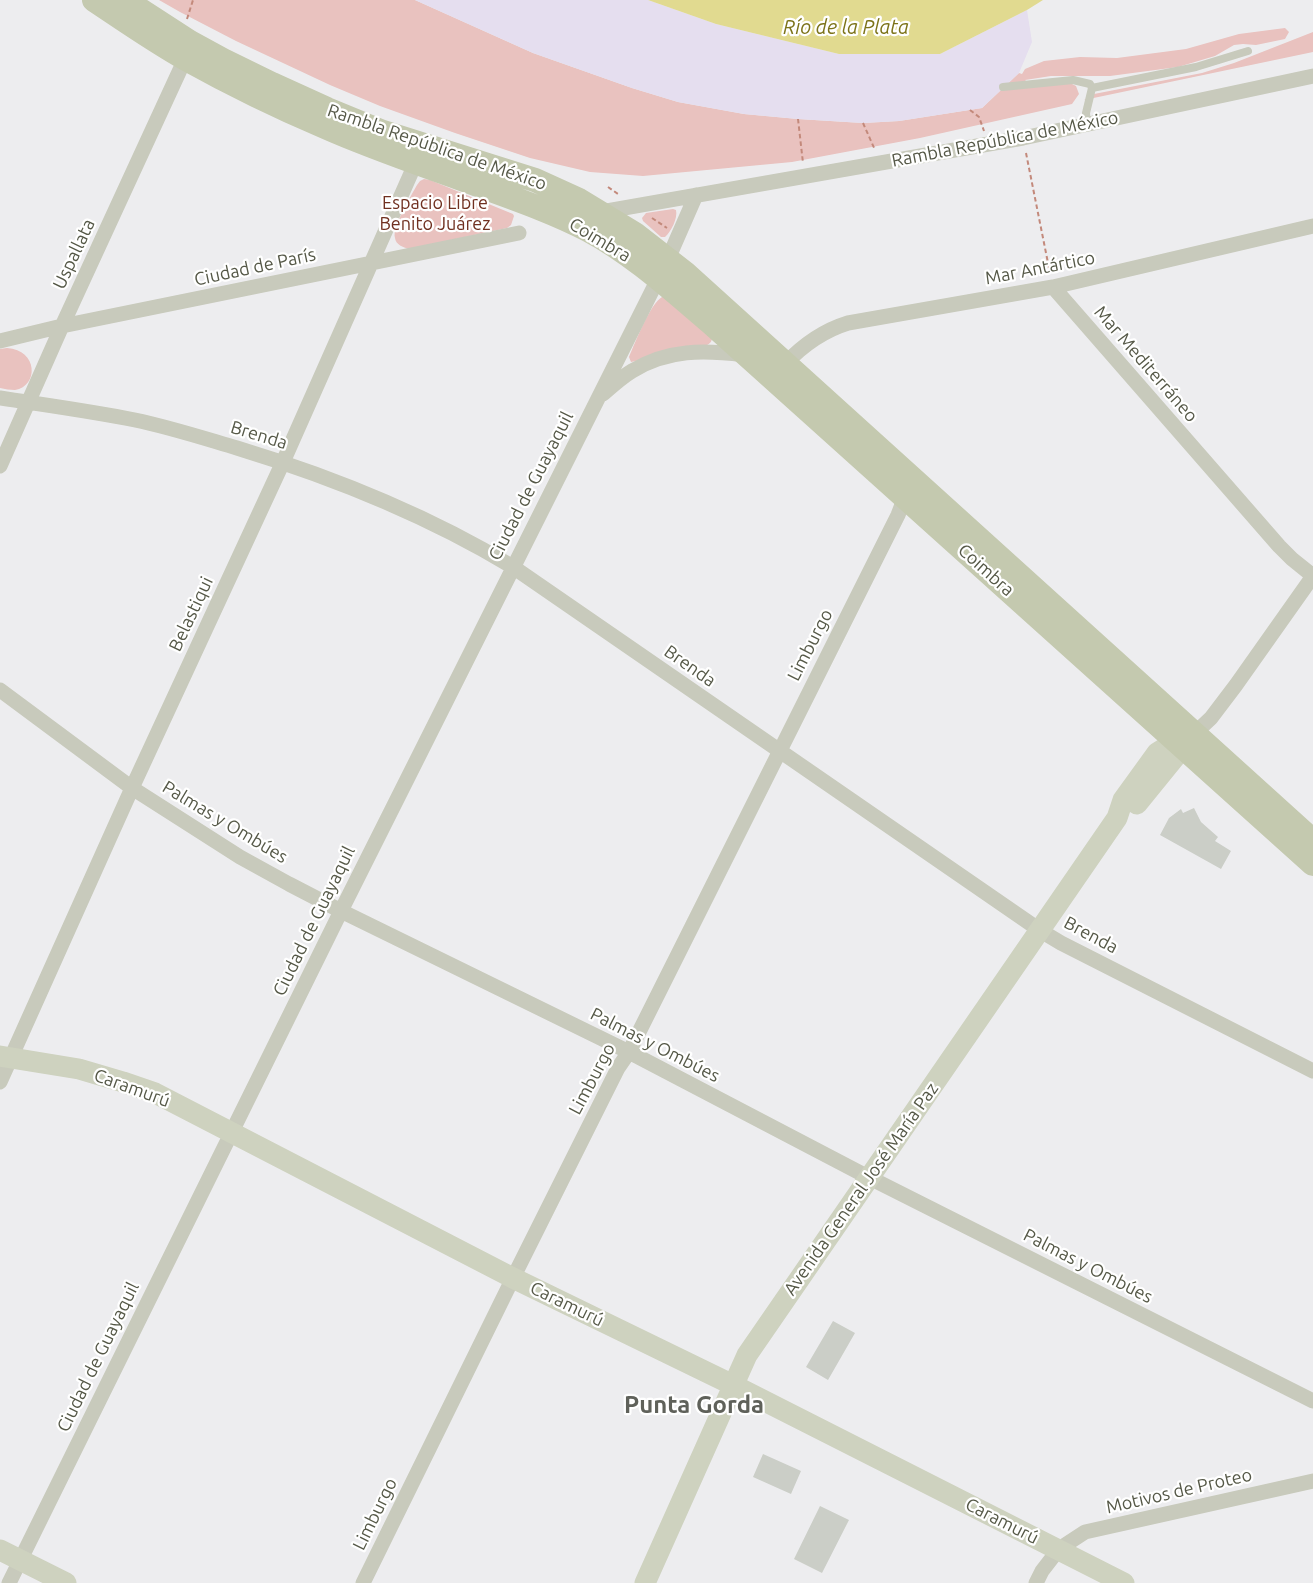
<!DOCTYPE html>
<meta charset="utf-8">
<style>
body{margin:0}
canvas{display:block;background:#ededef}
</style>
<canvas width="1313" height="1583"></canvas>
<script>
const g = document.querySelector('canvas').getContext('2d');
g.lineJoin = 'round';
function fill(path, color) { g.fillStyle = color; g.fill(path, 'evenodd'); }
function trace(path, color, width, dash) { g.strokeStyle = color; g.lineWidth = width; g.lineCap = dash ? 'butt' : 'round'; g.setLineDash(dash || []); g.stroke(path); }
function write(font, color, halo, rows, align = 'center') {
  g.font = font + ' Ubuntu,sans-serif'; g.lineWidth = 4.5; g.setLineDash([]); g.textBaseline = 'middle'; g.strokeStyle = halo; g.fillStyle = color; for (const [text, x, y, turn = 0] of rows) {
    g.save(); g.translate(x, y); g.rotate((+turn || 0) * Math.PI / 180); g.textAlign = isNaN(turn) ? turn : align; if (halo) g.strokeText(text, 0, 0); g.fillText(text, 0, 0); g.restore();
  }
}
fill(new Path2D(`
 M159,0h256l118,53 99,35 46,14 66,12 54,5 65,4 36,-2 83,-13 37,-35 3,1 3,-5 19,-8 36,-4 37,1 69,-9 53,-15 46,-6 4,4 -4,7 -29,6 -13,-1 -9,1 -19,11 -37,11 -68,9h-59l-26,4 8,7 31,-7 12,6 3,8 -7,10 -152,34 -128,24 -149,14 -53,-4 -60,-14 -75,-25 -75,-27 -50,-21 -94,-44 -56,-29z
 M1313,32v20l-229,48 10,-6 108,-21 32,-10z
 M424,179l6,1 83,34 1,2 -3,9 -4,3 -98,21c-6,-2 -13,-4 -14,-11 -3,-11 16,-42 22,-53l3,-4z
 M673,209l3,1c2,8 -5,22 -11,27h-4l-18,-16 -1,-3 4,-5z
 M662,297h3l47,42c-1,4 -3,5 -7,7l-74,16 -2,-5c6,-14 21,-53 33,-60z
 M7,348c31,2 32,38 8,42 -5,0 -10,-1 -15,-2v-39z`), '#e9c2bf');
fill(new Path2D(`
 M415,0h233l68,24 123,30h101l87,-44 5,32 -13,31 -37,35 -83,13 -36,2 -65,-4 -54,-5 -66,-12 -46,-14 -99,-35z`), '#e5deef');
fill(new Path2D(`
 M648,0h395l-16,10 -87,44h-101l-123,-30z`), '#e1da90');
fill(new Path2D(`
 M1194,808l7,14 17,15 -3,4 16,10 -10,18 -61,-34 9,-17 12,-9 2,4z
 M833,1321l22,12 -27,47 -22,-13z
 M763,1454l38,17 -10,23 -38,-17z
 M820,1506l29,14 -27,53 -28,-14z`), '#cbcec7');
trace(new Path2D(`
 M187,19l6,-19
 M970,110l9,7 5,14
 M798,119l5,44
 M863,123l12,27
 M1026,153l24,120
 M608,187l10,7
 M652,218l15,10`), '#c3897b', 2, [4.5, 3]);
trace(new Path2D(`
 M1003,87l70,-7 17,4 2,4
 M1087,125l-1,-12 6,-25 104,-21 52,-16`), '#c8cabc', 8);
trace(new Path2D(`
 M601,212l422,-74 290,-62
 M1053,287l226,259 13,13 21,17
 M0,341l62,-15 457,-93
 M785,364c18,-19 37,-33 63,-41l205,-36 260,-61
 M603,394c9,-8 19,-17 29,-23 36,-22 72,-21 112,-16
 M0,398c45,7 90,13 135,22 34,7 68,18 102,28 95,29 190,67 276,119l528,364 20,12 252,128
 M0,466l62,-140 123,-267
 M0,690l132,98 108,69 49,27 52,27 288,141 239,125 445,224
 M1194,734l17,-16 25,-33 77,-109
 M0,1082l132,-294 151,-326 133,-300
 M9,1583l332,-672 327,-652 28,-64
 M363,1583l150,-305 105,-210 11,-16 269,-537 7,-18
 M1036,1583l6,-12 17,-22 26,-17 228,-51`), '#c8cabc', 15);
trace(new Path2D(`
 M1137,804l52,-64
 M0,1056l79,13 44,13 32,11 358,185 220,107 391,198
 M0,1550l66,33
 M645,1583l102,-228 370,-537 6,-18 34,-47 19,-12 15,-6`), '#ced2bf', 21);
trace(new Path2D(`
 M94,0c30,20 60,41 92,59 45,25 92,48 139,68 54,24 111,42 166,63 33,12 66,24 97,40 45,24 84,60 123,93l602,541
 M125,0l65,42 33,18 49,24 55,25 56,23 152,48 44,20 56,34 50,39 628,568`), '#c4c9af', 24);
write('18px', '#555847', '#fff', [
 ["Rambla República de México",1005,139,-11],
 ["Rambla República de México",437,147,19],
 ["Coimbra",600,240,31],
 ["Uspallata",74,254,-65],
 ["Ciudad de París",255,267,-12],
 ["Mar Antártico",1040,268,-11],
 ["Mar Mediterráneo",1146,364,49],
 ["Brenda",259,435,17],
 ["Ciudad de Guayaquil",531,486,-63],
 ["Coimbra",986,570,42],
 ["Belastiqui",191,614,-65],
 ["Limburgo",810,645,-63],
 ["Brenda",690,666,35],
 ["Palmas y Ombúes",225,822,31],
 ["Ciudad de Guayaquil",314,921,-64],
 ["Brenda",1091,935,28],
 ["Palmas y Ombúes",655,1045,27],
 ["Limburgo",592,1079,-62],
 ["Caramurú",132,1088,20],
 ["Avenida General José María Paz",861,1189,-55],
 ["Palmas y Ombúes",1088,1266,27],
 ["Caramurú",567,1304,26],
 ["Ciudad de Guayaquil",98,1357,-64],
 ["Motivos de Proteo",1179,1491,-13],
 ["Limburgo",375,1514,-64],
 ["Caramurú",1002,1521,27]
]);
write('18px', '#703020', '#fff', [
 ["Espacio Libre",435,203],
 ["Benito Juárez",435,224]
]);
write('italic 20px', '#7c7319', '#fff', [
 ["Río de la Plata",846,27]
]);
write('bold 24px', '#5f615a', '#fff', [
 ["Punta Gorda",694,1405]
]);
</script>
